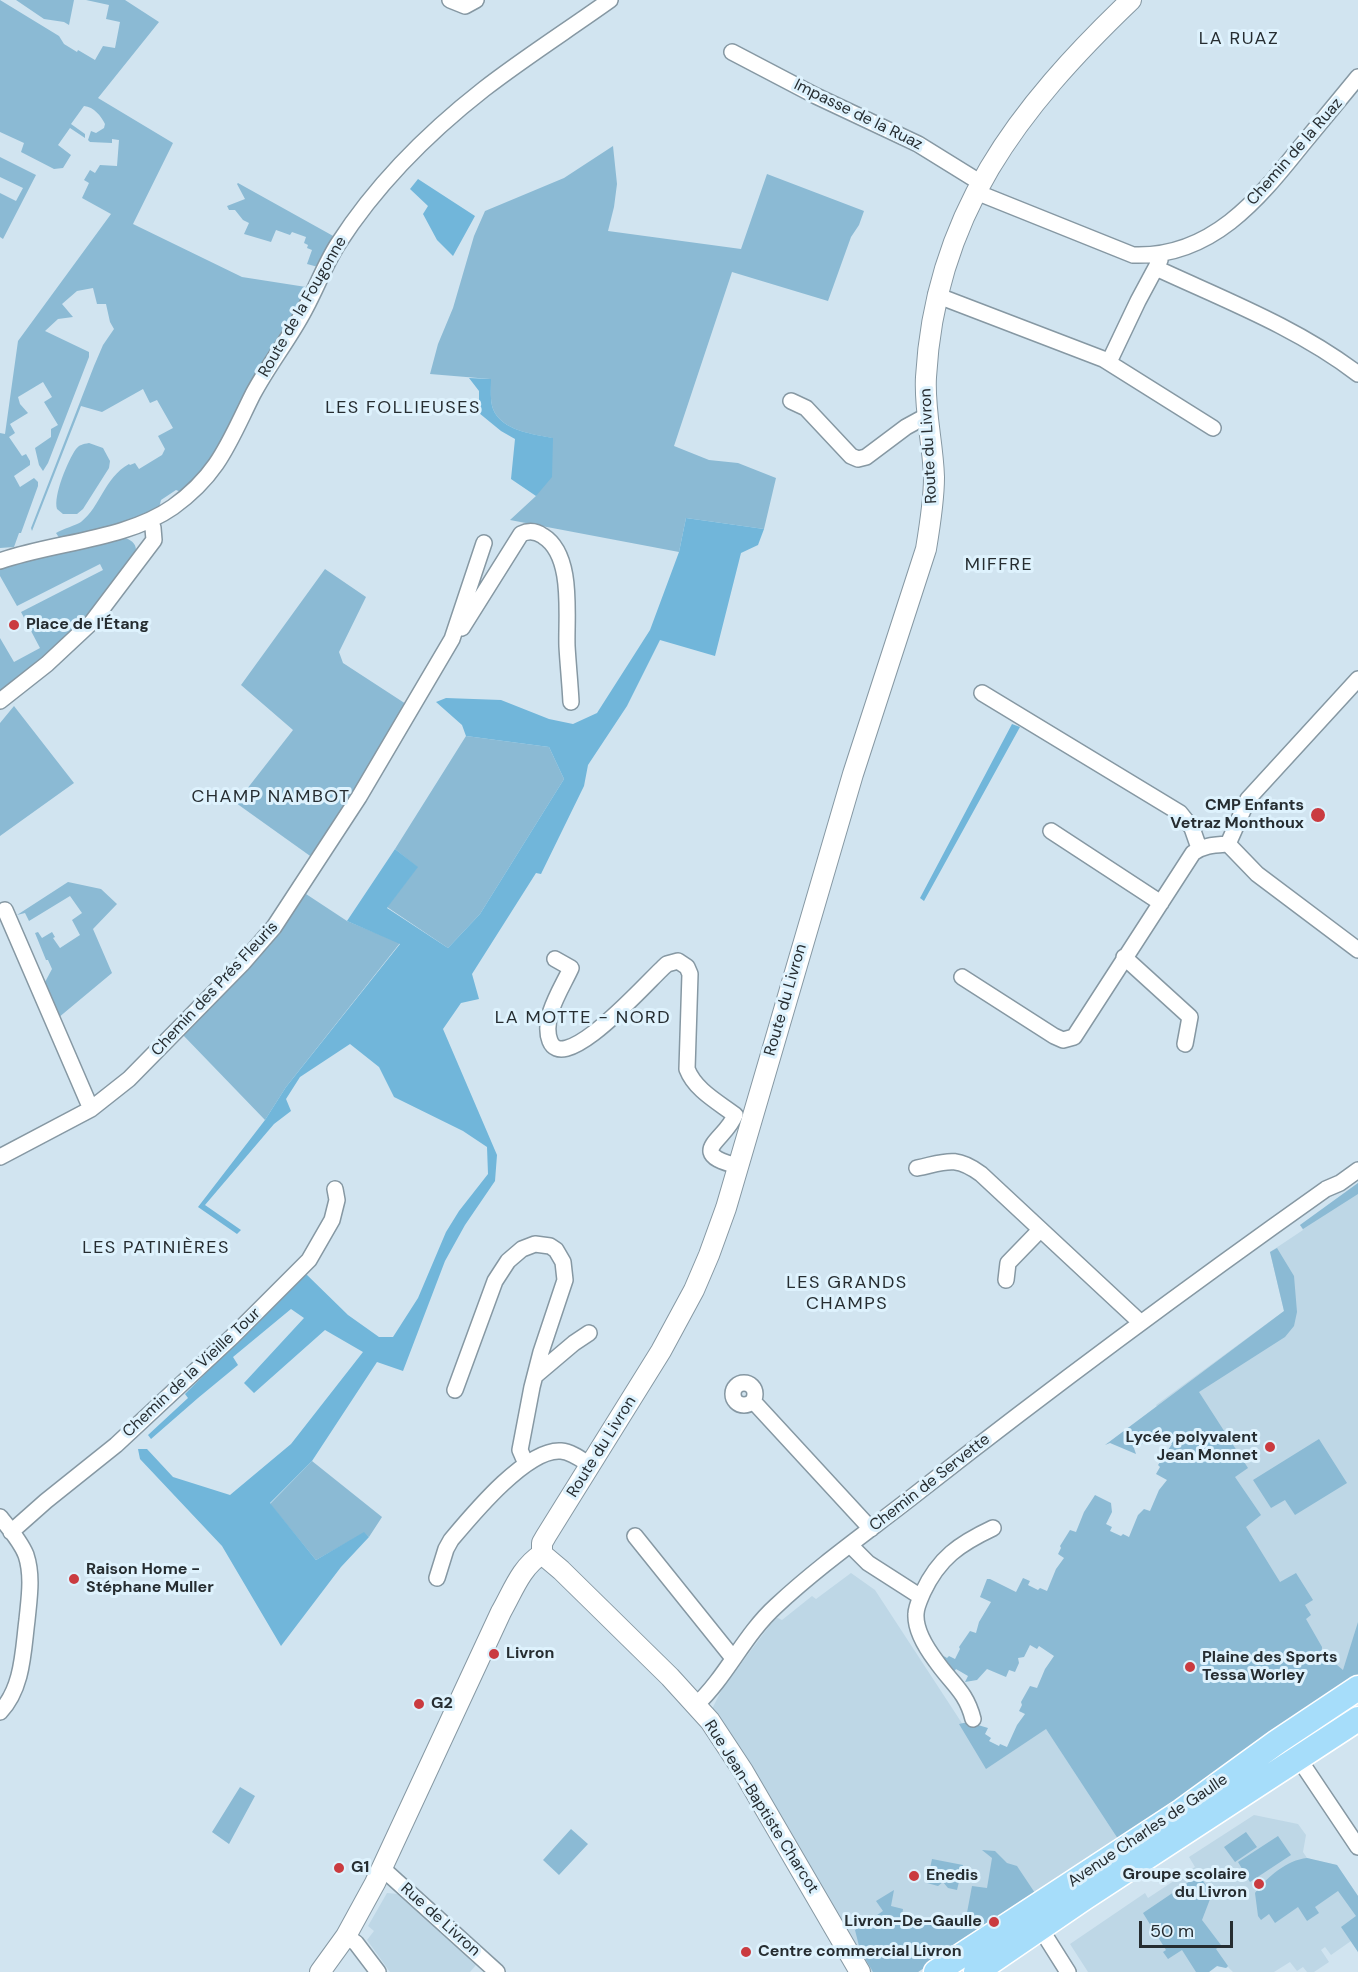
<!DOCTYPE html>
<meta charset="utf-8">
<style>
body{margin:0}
#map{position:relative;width:1358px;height:1972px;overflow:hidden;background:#d1e4f0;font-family:"DM Sans",sans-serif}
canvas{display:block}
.scale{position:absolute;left:1139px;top:1921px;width:94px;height:27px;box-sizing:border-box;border:3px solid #262d31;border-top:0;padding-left:8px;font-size:18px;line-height:21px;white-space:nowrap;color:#262d31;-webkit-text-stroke:4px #def2fd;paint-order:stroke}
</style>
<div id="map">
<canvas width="1358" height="1972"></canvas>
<div class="scale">50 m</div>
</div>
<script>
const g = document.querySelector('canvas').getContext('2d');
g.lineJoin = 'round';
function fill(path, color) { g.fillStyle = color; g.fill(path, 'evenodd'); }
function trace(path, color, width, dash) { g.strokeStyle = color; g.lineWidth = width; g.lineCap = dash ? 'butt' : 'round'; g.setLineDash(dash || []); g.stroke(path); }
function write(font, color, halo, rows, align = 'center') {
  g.font = font + ' "DM Sans",sans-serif'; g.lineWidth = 6; g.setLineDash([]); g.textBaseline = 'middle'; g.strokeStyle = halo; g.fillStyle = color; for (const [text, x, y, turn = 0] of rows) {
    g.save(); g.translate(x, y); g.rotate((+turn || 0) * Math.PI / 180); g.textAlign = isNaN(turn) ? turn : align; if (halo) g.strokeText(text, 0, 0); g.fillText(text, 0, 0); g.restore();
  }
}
fill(new Path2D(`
 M1358,1183v494l-38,2 -164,-274 128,-94 -14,-59 33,-22 -3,-5z
 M851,1573l24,17 111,170 13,-5 42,-34 77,118 -200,133h-50l-156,-263 10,-20 54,-72 6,3 30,-24 4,3z
 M1254,1815l44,9 8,11 -3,17 4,6 30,7 21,31v56l-7,-11 -20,14 -6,-8 -4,3 8,12 -15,10h-7l-4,-5 -6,4 -7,-9 -16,10h-41l-5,-5 -2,1 -9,-2 -8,6h-121l-18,-28 75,-51 3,5 47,-31 -6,-10z
 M387,1893l11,1 56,51 3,-3 15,14 -3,3 7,6 -6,7h-80l-23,-32 7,-9 -6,-5z`), '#bed7e6');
fill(new Path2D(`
 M0,0l59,36 5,8 13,8 1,-2 17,10 8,-14 12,2 5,-26 -14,-3 3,-14 -23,-5h39l34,22 -61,76 75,45 -40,81 109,53 64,10 -2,11 -54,88 -31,63 -12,18 -26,25 -5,-2 -15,10 -2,8 -21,11 -78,20 -4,-6c7,-4 20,-8 25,-11 20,-16 23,-44 48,-58l1,1 5,-2 4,6 23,-14 3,-6 -7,-13 15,-8 -16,-28 -7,3 -7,-14 -41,23 -21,-6 -49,125 -1,-3 63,-162 9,-21 11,-16 -4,-7 -4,-18h-9l-4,-16 -16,3 -15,13 11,13 -15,2 -13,12 44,21v5l-41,106 -5,8 -4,-6 -4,-17 16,-11v-8l7,-4 -14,-23 8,-5 -9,-15 -25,15 2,7 8,9 -18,11 5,9 -6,4 13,19 4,-2 4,7v4l-16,11 6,11 14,-9 4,4v4l-17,47h-2l-5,14 -14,1v-115l5,1 13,-93 93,-127 -29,-16 7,-15 -5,-3 6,-10 5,3 5,-8 17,1 2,-26 -7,-1v4l-22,-1 -2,-2 3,-9 5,2 8,-5 1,-4c-4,-8 -11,-17 -21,-18l-13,18 14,10v4l-15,-10 -12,17 13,10 -8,13 -9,1 -33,-17 3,-9 -24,-11z
 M16,0h58l-5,25 -5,-3 -20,-3z
 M613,146l4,38 -3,23 -6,24 133,18 26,-75 97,37 -5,14 -8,12 -23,64 -96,-29 -58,174 35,14 29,3 38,15 -12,51 -78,-11 -7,34 -169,-32 26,-24 16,-58c-19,-4 -50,-7 -59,-29 -3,-8 -2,-21 -3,-30l-60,-5 8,-30 15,-36 21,-72 11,-25 79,-33z
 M0,157l36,18 -33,64 -3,-2v-44l16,8 7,-13 -23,-11z
 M238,183l97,54 -17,30 -11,-3 5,-14 -5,-2 1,-3 -4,-2 2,-6 -14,-5 -2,3 -14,-5 -5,12 -27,-8 5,-11 -6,-3 -8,-10h-6l-2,-4 18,-7 -8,-15z
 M89,443l14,5 7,13 -1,7 -26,41 -6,5h-14l-6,-5c-4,-13 11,-49 19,-60 3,-4 7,-5 13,-6z
 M124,538c6,1 12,5 12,12 -2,20 -71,90 -88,105 -15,13 -32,25 -48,37v-54l14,24 26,-14 -19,-36 82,-42 -3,-6 -83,42 -17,-30v-9z
 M325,569l41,28 -27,55 4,11 63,41 -93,154 -77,-55 57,-73 -52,-45z
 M14,706l60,77 -74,53v-113z
 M466,736l83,11 15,32 -84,135 -32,34 -61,-41 30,-40 -22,-18z
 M68,882l33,7 16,15 -24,25 19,44 -54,45 -14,-34 8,-15 -4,-9h-2l-11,-27 3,-1 4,6 10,-6 3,5 -2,1 7,10 20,-13 -8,-15 10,-7 -12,-17 -41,25 -4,-8 -8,2z
 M306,894l41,27 53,22 -114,144 -21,33 -83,-86 93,-97z
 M1358,1183v11l-55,35 -3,-4z
 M1277,1248l17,28 3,36 -3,14 -9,11 -86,55 49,76 -13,9 26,38 -15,12 34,55 16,-9 17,27 -8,5 6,10 -5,4 16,28 -1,15 6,1 4,-3 12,10 15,-48v55l-18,11 -9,9 -213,142 -72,-110 -60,40 -27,-45 9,-2 20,6 -3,6 6,4 -2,3 10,5 1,-2 7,3 10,-22 8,-11 -6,-3 3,-6 -1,-3 9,-16 7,2 8,-19 9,-13 -15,-10 -2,3 -7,-4 -6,12 -6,1 1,5 -4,9 -6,-2 -3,7 -19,-8 -10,11 -12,2 3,-6 -12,-7 -4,6 -19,-29 5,3 -1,3 10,6 2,-2 6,3 5,-10 -1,-2 11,-16 6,2 3,-11 12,-20 -11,-5 7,-18h3l26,13 7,-14 7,3 -2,4 10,5 2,-2 7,3 9,-22 8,-11 -6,-4 3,-6 -1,-2 10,-16 6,2 8,-20 11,-17 16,8 1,9 -6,12 6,3 -2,4 11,5 2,-2 6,3 9,-22 6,-6 6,2 9,-21 8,-10 -11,-6 4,-7 -2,-2 14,-21 -6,-4v-2l-10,-5 -1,2 -7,-2 -6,11 -8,4 2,6 -26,-11 -5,2 179,-134 -14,-59z
 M1319,1439l28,44 -52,32 -10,-15 -14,8 -18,-28z
 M312,1461l70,56 -13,20 -5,-4 -48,27 -46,-56z
 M240,1787l15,9 -26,48 -17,-12z
 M571,1829l17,15 -29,31 -16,-15z
 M1246,1832l11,15 -22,15 -11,-15z
 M1278,1836l13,19 -41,27 -12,-20z
 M982,1850l13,1 12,12 10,3 18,27 -117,79h-45l-13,-22 -5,-20 28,-19 -7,-10 18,-11 -3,16 12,3 -1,7 17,3v4l31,5 3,-12 13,2 6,-32 15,2 5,-30z
 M1307,1858l30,7 21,31v56l-17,-25 15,-11 -18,-25 -23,16 4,6 -12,8 -9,-14 -23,16 -6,-9 -8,6 -3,-4 -3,-23c12,-16 32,-33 52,-35z
 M932,1859l31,6 -6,25 -9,-2 -5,-6 -5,4 -11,-3z
 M1199,1875l13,19 -10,26 19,25 -5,4 12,17 -2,2 -9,-2 -8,6h-13l-14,-22 -14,9 -5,-7 3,-2 -23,-37z`), '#8bbad4');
fill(new Path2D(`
 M418,179l57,37 -22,40 -16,-16 -14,-26 5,-8 -18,-17z
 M469,378l22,1c0,9 -1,22 2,30 9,22 40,25 60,29l-1,39 -16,19 -25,-17 4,-40 -14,-8 -22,-18v-22z
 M686,518l78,11 -6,16 -17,8 -26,103 -55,-16 -33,66 -39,59 -4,21 -43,88 -5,-1 -64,101 7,25 -18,4 -18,26 54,126 -2,26 -30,44 -20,36 -42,110 -26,-9 -65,99 -42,42 46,57 48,-28 5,5 -28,30 -60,79 -59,-100 -82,-87 -2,-10h9l26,28 57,18 61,-51 72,-92 -38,-22 -71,63 -10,-10 60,-65 -13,-9 -58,48 5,8 -40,33 -47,41 -3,-4 40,-37 -3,-4 120,-121 43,42 31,22h14l25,-39 28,-66 13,-21 29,-37 -1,-27 -24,-16 -69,-34 -15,-30 -29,-23 -50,33 -14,22 5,12 -17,13 -69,81 36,25 -4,4 -39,-27 67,-87 21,-33 114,-143 -53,-23 48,-72 23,18 -31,41 61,40 32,-34 84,-135 -15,-32 -83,-11 -4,-11 -26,-23 10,-4 55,2 48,19 24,5 24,-11 53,-83 29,-78z
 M1012,724l8,3 -96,174 -4,-3z`), '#71b6da');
const minor = new Path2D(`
 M450,0l15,6 11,-6
 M732,52l84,44 102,48 63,39
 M976,192l157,63c78,3 125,-55 169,-110 19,-23 37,-45 56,-68
 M1156,268c69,32 142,60 202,106
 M936,295l167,64 110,69
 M1109,362l29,-61 22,-41
 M791,401l15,7 45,48 7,3 8,-2 40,-30 22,-12
 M0,561c54,-19 126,-21 173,-54 46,-33 56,-65 80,-113 16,-30 37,-56 52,-85 12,-22 20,-45 33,-65 38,-59 91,-112 146,-155 40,-31 84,-59 126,-89
 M462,628l59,-94c8,-4 15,-3 22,2 31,19 23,79 24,110 1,18 3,37 4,56
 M982,693l198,120 12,15 7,20
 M0,701l47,-37 45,-42 62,-82 -1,-12 -3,-8
 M1051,831l110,72
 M1228,844l20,-45 110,-120
 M1228,844l29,30 101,76
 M5,910l86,199
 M1124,957l66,60 -5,27
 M555,959l16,9c-9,20 -30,50 -21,73 15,37 103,-66 117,-77l11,-3 9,6 3,7 -3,95c8,21 31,33 48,46 -9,25 -51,38 3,51
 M962,977l92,59 9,4 11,-3 119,-184c11,-8 22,-8 35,-9
 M0,1157l91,-48 38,-30 113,-115 32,-37 85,-130 93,-158 32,-96
 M917,1168c29,-6 38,-13 64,6l159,148
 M1006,1280l2,-17 32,-33
 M535,1376l39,-33 15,-10
 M733 1394a11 11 0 1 1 22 0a11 11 0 1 1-22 0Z
 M455,1390l40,-109 13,-20 14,-12 13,-5 15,2 6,4 7,12 2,18 -24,72 -9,35 -12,63 6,14
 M753,1401l118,128
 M0,1517c9,11 21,25 26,38 7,21 3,44 1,65 -4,31 -4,68 -27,92
 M11,1532l35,-31 70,-56 117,-109 76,-76 23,-40 5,-20 -2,-11
 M635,1536l98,122
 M850,1545l18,18 53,34
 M437,1578l9,-29 5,-9c21,-25 76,-92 110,-89 11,1 21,9 29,14
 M696,1705c31,-29 48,-70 80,-99 45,-42 97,-78 145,-116 133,-104 268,-204 405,-301l14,-6 18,-13
 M973,1719c-7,-28 -22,-36 -37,-58 -9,-12 -21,-31 -20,-47 0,-7 4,-15 7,-22 16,-34 36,-48 70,-64
 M1299,1759l59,88
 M382,1868l115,104
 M1040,1930l4,4 24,38
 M346,1936l10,7 22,29`);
const tertiary = new Path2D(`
 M542,1554v-11l4,-7 115,-185 33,-61 15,-35 17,-47 127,-434 73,-225c4,-24 8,-48 8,-72 -1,-34 -10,-67 -8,-100 9,-162 92,-269 205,-377
 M542,1554l19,16 109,107 40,44 33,50 117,201
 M320,1972l26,-36 29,-53 126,-271c12,-21 20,-45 41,-58`);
const primary = new Path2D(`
 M936,1972l246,-161 95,-69 81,-54
 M976,1972l108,-74 274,-179`);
trace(minor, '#8698a3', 18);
trace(tertiary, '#8698a3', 22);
trace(primary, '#fff', 27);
trace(minor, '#fff', 15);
trace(tertiary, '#fff', 20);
trace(primary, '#a6ddfa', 24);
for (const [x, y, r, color] of [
 [14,625,6,"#ca3b40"],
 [1318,815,8,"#ca3b40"],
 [1270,1447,6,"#ca3b40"],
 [74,1579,6,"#ca3b40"],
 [494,1654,6,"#ca3b40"],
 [1190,1667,6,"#ca3b40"],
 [419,1704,6,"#ca3b40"],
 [339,1868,6,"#ca3b40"],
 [914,1876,6,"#ca3b40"],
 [1259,1884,6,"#ca3b40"],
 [994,1922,6,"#ca3b40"],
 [746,1952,6,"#ca3b40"]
]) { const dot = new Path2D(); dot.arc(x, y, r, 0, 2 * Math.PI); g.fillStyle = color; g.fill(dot); trace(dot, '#def2fd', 2); }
write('16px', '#262d31', '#def2fd', [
 ["Impasse de la Ruaz",858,115,26],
 ["Chemin de la Ruaz",1295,152,-49],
 ["Route de la Fougonne",303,307,-60],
 ["Route du Livron",929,446,-93],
 ["Chemin des Prés Fleuris",215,989,-47],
 ["Route du Livron",786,1000,-74],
 ["Chemin de la Vieille Tour",192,1373,-43],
 ["Route du Livron",602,1447,-58],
 ["Chemin de Servette",930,1483,-38],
 ["Rue Jean-Baptiste Charcot",761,1807,58],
 ["Avenue Charles de Gaulle",1148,1831,-34],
 ["Rue de Livron",440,1920,42]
]);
write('bold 16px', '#262d31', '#def2fd', [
 ["Place de l'Étang",26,625],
 ["CMP Enfants",1304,806,"right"],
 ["Vetraz Monthoux",1304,824,"right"],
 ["Lycée polyvalent",1258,1438,"right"],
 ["Jean Monnet",1258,1456,"right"],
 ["Raison Home -",86,1570],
 ["Stéphane Muller",86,1588],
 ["Livron",506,1654],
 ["Plaine des Sports",1202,1658],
 ["Tessa Worley",1202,1676],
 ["G2",431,1704],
 ["G1",351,1868],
 ["Groupe scolaire",1247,1875,"right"],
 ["du Livron",1247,1893,"right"],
 ["Enedis",926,1876],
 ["Livron-De-Gaulle",982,1922,"right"],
 ["Centre commercial Livron",758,1952]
], 'left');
g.letterSpacing = '1.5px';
write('18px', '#262d31', '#def2fd', [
 ["LA RUAZ",1239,39],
 ["LES FOLLIEUSES",403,408],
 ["MIFFRE",999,565],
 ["CHAMP NAMBOT",271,797],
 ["LA MOTTE - NORD",583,1018],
 ["LES PATINIÈRES",156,1248],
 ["LES GRANDS",847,1283],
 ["CHAMPS",847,1304]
]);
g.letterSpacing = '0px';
</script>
